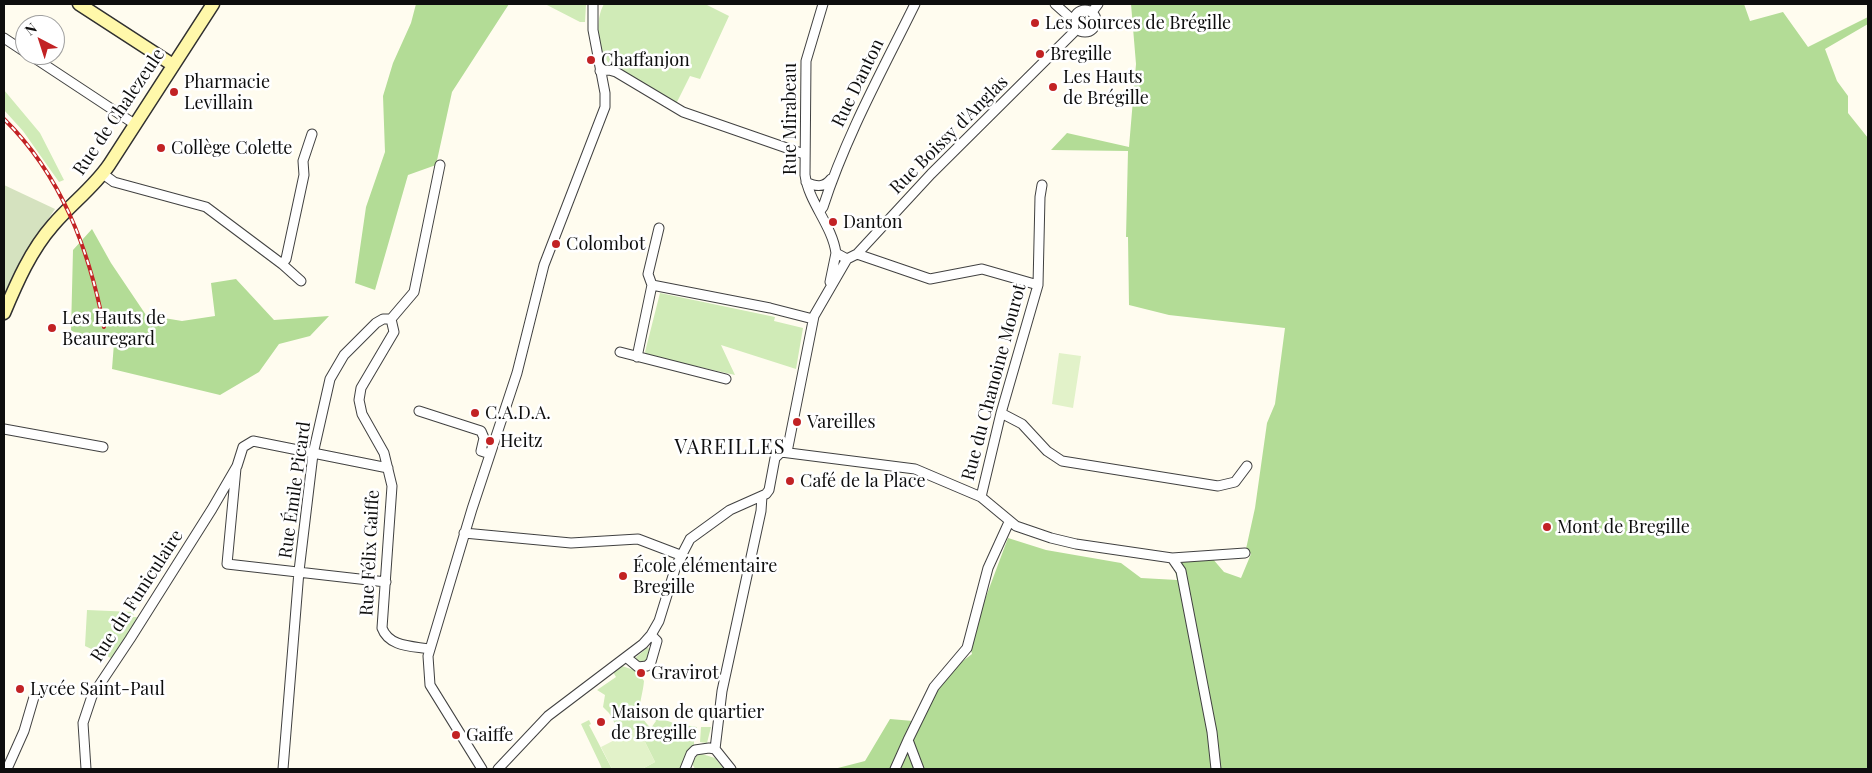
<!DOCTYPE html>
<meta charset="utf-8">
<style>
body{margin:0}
#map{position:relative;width:1872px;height:773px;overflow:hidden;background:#fffcef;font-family:"Playfair Display",serif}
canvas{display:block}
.frame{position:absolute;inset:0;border:5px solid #0e0e0e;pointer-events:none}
.north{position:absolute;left:15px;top:15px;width:50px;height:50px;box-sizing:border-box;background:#fff;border:1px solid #9f9f9f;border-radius:50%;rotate:320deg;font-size:14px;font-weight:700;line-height:20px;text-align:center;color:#0e0e0e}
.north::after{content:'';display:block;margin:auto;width:18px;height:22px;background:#c22224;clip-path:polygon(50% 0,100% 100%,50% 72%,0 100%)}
</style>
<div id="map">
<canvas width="1872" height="773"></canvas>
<div class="frame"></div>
<div class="north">N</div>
</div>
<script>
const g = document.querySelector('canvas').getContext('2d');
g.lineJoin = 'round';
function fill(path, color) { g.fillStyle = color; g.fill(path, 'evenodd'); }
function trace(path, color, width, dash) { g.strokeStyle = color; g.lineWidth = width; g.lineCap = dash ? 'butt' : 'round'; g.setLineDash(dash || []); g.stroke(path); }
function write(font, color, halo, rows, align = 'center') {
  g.font = font + ' "Playfair Display",serif'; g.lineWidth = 5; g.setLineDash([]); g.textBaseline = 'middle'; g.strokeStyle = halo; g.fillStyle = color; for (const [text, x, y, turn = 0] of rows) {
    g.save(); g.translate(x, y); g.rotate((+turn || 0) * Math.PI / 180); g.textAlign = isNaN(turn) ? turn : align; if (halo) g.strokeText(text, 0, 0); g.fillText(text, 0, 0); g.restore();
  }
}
fill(new Path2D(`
 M545,4h41l-1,18h-5z
 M604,4h101l24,12 -29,63 -10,-3 -14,28 -68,-42c-11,-15 -13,-43 -4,-58z
 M4,90l36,43 24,47 -5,2 -36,-51 -19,-21z
 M660,293l115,24 -1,4 29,7 -7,41 -75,-24 14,30 -88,-20 -2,-3z
 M87,610l47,2 -1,5h4l-4,12 -20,30 -28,-13z
 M648,647l3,6 -3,6 -8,5 -7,-4z
 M622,666l15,5 7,10c-2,22 -11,30 7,47l5,-7 -10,-8 30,11 21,3 -3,10v9l-9,11 -3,12h-40l13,-7 -17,-34 -16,8 -13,-23 -6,-6 2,-12 -8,-5 19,-13 -3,-5z
 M589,720l2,4 -2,1 23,44h-10l-2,-5 -19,-40z
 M701,727h10l-4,16 -7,-1z
 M702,754l13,4 9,11h-29l-4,-7 7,-7z`), '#d0ebb7');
fill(new Path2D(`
 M416,4h93l-57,88 -16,73 -28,10 -33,115 -20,-7 11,-76 19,-55 -2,-56 10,-33 18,-40z
 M1131,4h613l6,17 33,-9 25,35 60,-30v7l-43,25 12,32 11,15v17l20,25v631h-1034l31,-8 25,-42 23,2 38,-51 21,-16 -3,-12 39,-104 38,12 75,13 20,15 36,2 -4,-18 39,-4 12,14 17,6 10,-24 -5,-5 9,-41 12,-85 8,-19 10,-76 -116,-13 -40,-10 -1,-68h-2l2,-86 -77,-1 16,-17 62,14 7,-83z
 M92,229l19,34 35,52 36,6 33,-5 -4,-33 25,-4 38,41 55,-4 -19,20 -31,8 -20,28 -39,23 -108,-26 2,-26 -43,-12 2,-81z`), '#b3dc96');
fill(new Path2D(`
 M4,185l51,24 -34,50 -17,35z`), '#d5e2bf');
fill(new Path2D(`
 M1059,353l22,3 -8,52 -21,-4z
 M638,728l17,34 -13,7h-30l-11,-22z`), '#e2f2c9');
const street = new Path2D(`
 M823,4l-17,57 -1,114c4,28 27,50 31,78l11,6 10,-5 74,-80 146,-145
 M1055,4l19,17
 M1074 21a11 11 0 1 1 22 0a11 11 0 1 1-22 0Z
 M1092,12l6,-8
 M4,38l21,14
 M30,55l106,70
 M600,71l9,-1 7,2 67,40 121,42
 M103,174l11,8 92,25 76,57 4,-5 18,-84 -1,-14 9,-27
 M806,182c10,5 18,6 25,-3
 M820,211l3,-4c23,-71 59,-136 92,-203
 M857,254l73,25 52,-10 56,16
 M282,264l19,17
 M830,282l6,-29
 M652,285l118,23 43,11
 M391,319l3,13 -33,56 -2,12 3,14 22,39 8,33 -10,142c7,19 30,18 47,21
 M620,352l106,27
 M637,357l15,-72 -4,-11 11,-46
 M419,411l62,20 3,7 -3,13 9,3
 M1001,413l21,11 25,27 15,10 156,25 17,-4 12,-16
 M4,429l99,18
 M787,452l27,-136 33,-57
 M236,468l-9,96 159,18
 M981,497l20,-84 37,-128 2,-88 2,-12
 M464,533l107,10 67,-4 42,16
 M1172,558l9,13 31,161 4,37
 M626,657l12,10 9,-1 4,-4 6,-21 -6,-6
 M908,740l26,-53 33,-39 21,-80 21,-46
 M715,749l7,-58 39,-180 1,-15
 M7,769l17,-38 10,-34
 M86,769l-3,-46 9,-27 38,-57 82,-130 25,-43 6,-19 10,-6 135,27
 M283,769l16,-198 14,-117 17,-75 14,-24 32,-32 7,-4h8l23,-27 26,-127
 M482,769l-52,-84 -2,-29 44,-147 45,-136 27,-108 61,-158v-14l-12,-63v-26
 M498,769l50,-53 95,-72 8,-9 8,-14 17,-55 14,-27 40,-29 36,-16 3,-4 6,-32 6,-6 134,17 66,28 35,29 35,12 25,6 96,14 73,-5
 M685,769l6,-15 4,-4 14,-2 6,1 16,20
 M895,769l13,-29 11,29`);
const secondary = new Path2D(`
 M79,4l94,61
 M4,313c13,-31 27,-63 49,-88 18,-21 40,-37 56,-60l104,-161`);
trace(street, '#414141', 11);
trace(secondary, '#303030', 15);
trace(street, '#fff', 9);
trace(secondary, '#fff8aa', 12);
const rail = new Path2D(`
 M4,119c57,56 85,130 100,208`);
trace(rail, '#c22224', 4);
trace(rail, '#fff', 2, [5.5]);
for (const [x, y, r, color] of [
 [1035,23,5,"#c22224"],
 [1040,54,5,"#c22224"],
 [591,60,5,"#c22224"],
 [1053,87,5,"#c22224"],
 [174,92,5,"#c22224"],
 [161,148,5,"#c22224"],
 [833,222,5,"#c22224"],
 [556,244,5,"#c22224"],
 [52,328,5,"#c22224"],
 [475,413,5,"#c22224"],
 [797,422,5,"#c22224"],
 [490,441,5,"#c22224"],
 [790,481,5,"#c22224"],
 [1547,527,5,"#c22224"],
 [623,576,5,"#c22224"],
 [641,673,5,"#c22224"],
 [20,689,5,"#c22224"],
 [601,722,5,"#c22224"],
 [456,735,5,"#c22224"]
]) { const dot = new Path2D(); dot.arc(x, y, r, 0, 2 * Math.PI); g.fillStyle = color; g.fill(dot); trace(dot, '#fff', 2); }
write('18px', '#0e0e0e', '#fff', [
 ["Les Sources de Brégille",1045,23],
 ["Bregille",1050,54],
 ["Chaffanjon",601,60],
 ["Les Hauts",1063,77],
 ["de Brégille",1063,98],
 ["Pharmacie",184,82],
 ["Levillain",184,103],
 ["Collège Colette",171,148],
 ["Danton",843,222],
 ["Colombot",566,244],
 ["Les Hauts de",62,318],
 ["Beauregard",62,339],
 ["C.A.D.A.",485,413],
 ["Vareilles",807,422],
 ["Heitz",500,441],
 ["Café de la Place",800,481],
 ["Mont de Bregille",1557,527],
 ["École élémentaire",633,566],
 ["Bregille",633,587],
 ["Gravirot",651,673],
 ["Lycée Saint-Paul",30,689],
 ["Maison de quartier",611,712],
 ["de Bregille",611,733],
 ["Gaiffe",466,735]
], 'left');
write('18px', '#0e0e0e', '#fff', [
 ["Rue Danton",858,83,-64],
 ["Rue de Chalezeule",119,112,-56],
 ["Rue Mirabeau",790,119,-90],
 ["Rue Boissy d'Anglas",949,135,-45],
 ["Rue du Chanoine Mourot",994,382,-75],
 ["Rue Émile Picard",295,490,-82],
 ["Rue Félix Gaiffe",370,553,-87],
 ["Rue du Funiculaire",137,596,-57]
]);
g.letterSpacing = '1px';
write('20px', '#0e0e0e', '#fff', [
 ["VAREILLES",730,448]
]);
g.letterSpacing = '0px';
</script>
